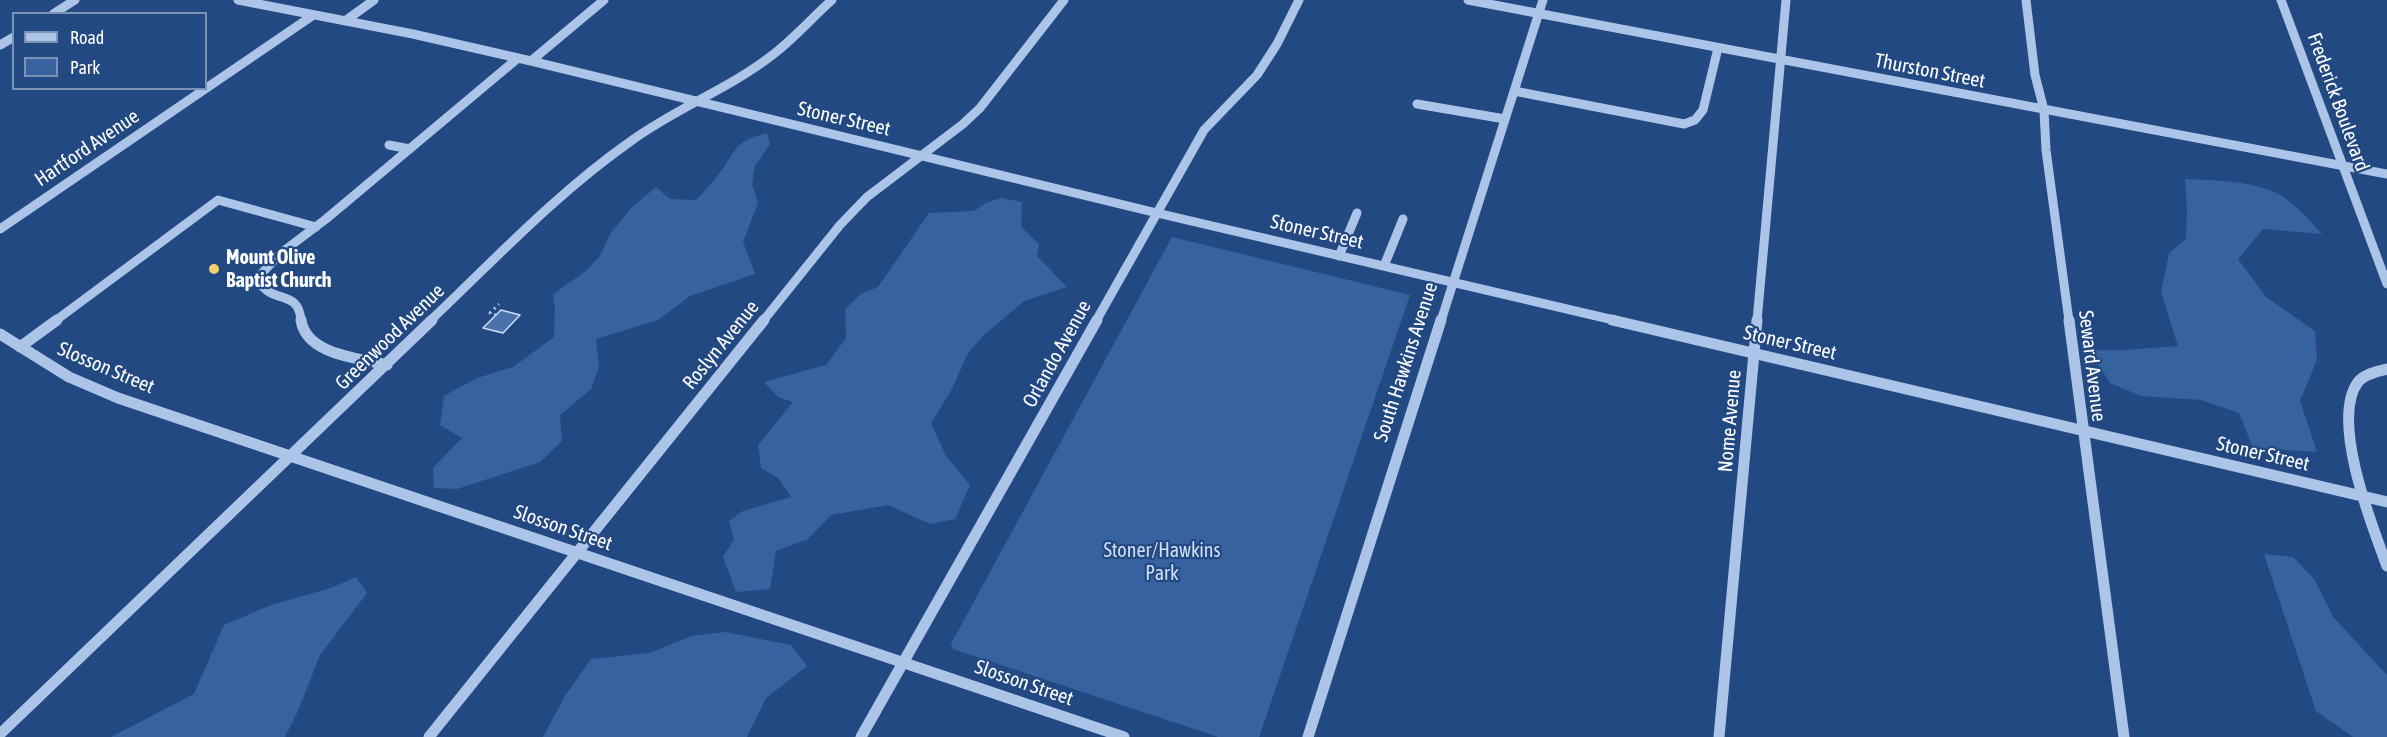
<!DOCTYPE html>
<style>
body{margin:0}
#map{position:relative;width:2387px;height:737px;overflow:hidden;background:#234983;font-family:"Asap Condensed",sans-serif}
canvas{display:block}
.legend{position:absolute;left:12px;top:12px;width:195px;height:78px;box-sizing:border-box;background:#234983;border:2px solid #7b92b5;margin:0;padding:8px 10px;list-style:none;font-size:18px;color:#fff}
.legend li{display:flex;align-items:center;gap:12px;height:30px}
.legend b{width:30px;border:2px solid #7b92b5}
</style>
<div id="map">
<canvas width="2387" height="737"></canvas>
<ul class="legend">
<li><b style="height:8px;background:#abc4e8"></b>Road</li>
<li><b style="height:16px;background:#3762a0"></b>Park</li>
</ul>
</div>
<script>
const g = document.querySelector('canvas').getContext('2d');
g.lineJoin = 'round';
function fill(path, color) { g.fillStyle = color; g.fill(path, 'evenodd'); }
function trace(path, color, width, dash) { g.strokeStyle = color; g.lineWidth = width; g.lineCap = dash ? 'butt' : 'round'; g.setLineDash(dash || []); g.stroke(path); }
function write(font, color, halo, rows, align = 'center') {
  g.font = font + ' "Asap Condensed",sans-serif'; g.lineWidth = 4.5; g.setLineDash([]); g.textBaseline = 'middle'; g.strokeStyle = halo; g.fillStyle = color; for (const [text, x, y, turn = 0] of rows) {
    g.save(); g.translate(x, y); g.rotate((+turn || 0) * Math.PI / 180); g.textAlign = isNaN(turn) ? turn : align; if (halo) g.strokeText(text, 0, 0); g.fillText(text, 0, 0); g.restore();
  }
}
fill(new Path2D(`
 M767,133l3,11 -15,22 -3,18 6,19 -15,39 12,32 -65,22 -32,24 -62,19 3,28 -8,22 -31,26 2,26 -22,21 -83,27 -23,-1 -1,-20 29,-30 -22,-13 4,-29 33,-18 36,-11 41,-30 1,-29 -2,-14 32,-22 15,-16 10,-22 21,-26 25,-21 14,12 26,1c7,-8 16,-16 22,-25 19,-25 14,-33 49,-42z
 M2185,179c28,1 76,2 100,19 14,10 25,23 37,36l-59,-5 -25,30 28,38 49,34 2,29 -17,41 17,51 -64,-4 -14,-35 -38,-13 -60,-4 -31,-13 -21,-33h36l53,-4 -17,-54 8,-39 17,-14 1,-30z
 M1001,198l21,4 -1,25 18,17 -2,12 30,31 -43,14 -40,34 -16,18 -17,38 -20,32 15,33 24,29 -15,34 -25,5 -42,-19 -57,10 -23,24 -32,12 -6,38 -34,3 -13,-35 11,-18 -5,-18 14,-10 48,-14 -13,-19 -17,-10 -3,-23 35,-43 -15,-5 -14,-15 62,-17 20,-27 -1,-29 16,-15 17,-7 51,-74 45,-2 12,-8z
 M1172,237l238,58 -151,442h-41l-262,-87 -4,-2 -1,-4z
 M2264,554l29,3 22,23 18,37 54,58v62h-34l-37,-26z
 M356,577l11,16 -47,62 -22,56 -13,26h-174l83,-43 30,-69 47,-20 60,-17z
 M725,632l66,13 16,21 -41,32 -19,39h-204l22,-41 26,-37 58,-6 43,-17z`), '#3762a0');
const building = new Path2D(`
 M501,310l19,5 -17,18 -20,-5z`);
fill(building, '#4b72ab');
trace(building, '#cfdff6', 1.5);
trace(new Path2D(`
 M496,315l-6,-2 9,-9`), '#abc4e8', 3, [2, 4]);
trace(new Path2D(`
 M238,0l175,34 118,27 626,152 461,108
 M1468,0l919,174
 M2026,0l9,75 9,35 2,40 23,171
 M2281,0l106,284
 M53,14l22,-14
 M345,21l29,-21
 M0,45l14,-8
 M531,61l73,-61
 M1514,91l170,33 11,-4 8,-10 15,-62
 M1417,104l88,15
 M389,145l21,4
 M0,229l312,-213
 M1339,256l18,-43
 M1384,266l19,-47
 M55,321l163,-121 98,27
 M301,321c-2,-32 -28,-17 -41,-38l3,-11 18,-19 45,-34 192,-161
 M430,321c65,-62 127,-128 201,-180 45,-33 100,-53 144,-88 20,-16 38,-36 57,-53
 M763,321l77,-96 27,-28 96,-73 17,-16 84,-108
 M1096,321l108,-191 53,-55 20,-31 22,-44
 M1441,321l102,-321
 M1757,321l29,-321`), '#abc4e8', 9);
trace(new Path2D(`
 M301,320c5,35 58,38 86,45
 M1612,320l775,182
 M2069,320l55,417
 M0,334l69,43 49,21 1006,339
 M20,347l37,-27
 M2387,369c-9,2 -23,5 -29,13 -28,38 14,144 29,184
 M0,734l432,-414
 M429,737l335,-417
 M861,737l236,-417
 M1308,737l133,-417
 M1719,737l38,-417`), '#abc4e8', 11);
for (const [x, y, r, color] of [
 [214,269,6,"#f3d26e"]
]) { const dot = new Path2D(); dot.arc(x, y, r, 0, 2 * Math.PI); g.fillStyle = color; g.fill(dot); trace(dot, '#234983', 2); }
write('20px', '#fff', '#234983', [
 ["Thurston Street",1930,71,11],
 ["Frederick Boulevard",2338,102,70],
 ["Stoner Street",844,119,13],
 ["Hartford Avenue",87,148,-34],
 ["Stoner Street",1317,232,13],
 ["Greenwood Avenue",390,337,-44],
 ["Stoner Street",1790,343,13],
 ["Roslyn Avenue",721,345,-51],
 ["Orlando Avenue",1057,354,-61],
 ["South Hawkins Avenue",1406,362,-72],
 ["Seward Avenue",2092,366,83],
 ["Slosson Street",106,368,23],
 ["Nome Avenue",1730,421,-85],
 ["Stoner Street",2263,454,13],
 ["Slosson Street",563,528,19],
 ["Slosson Street",1024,683,19]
]);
write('bold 20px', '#fff', '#234983', [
 ["Mount Olive",226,258],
 ["Baptist Church",226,281]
], 'left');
write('20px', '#cfdff6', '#234983', [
 ["Stoner/Hawkins",1162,551],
 ["Park",1162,574]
]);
</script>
